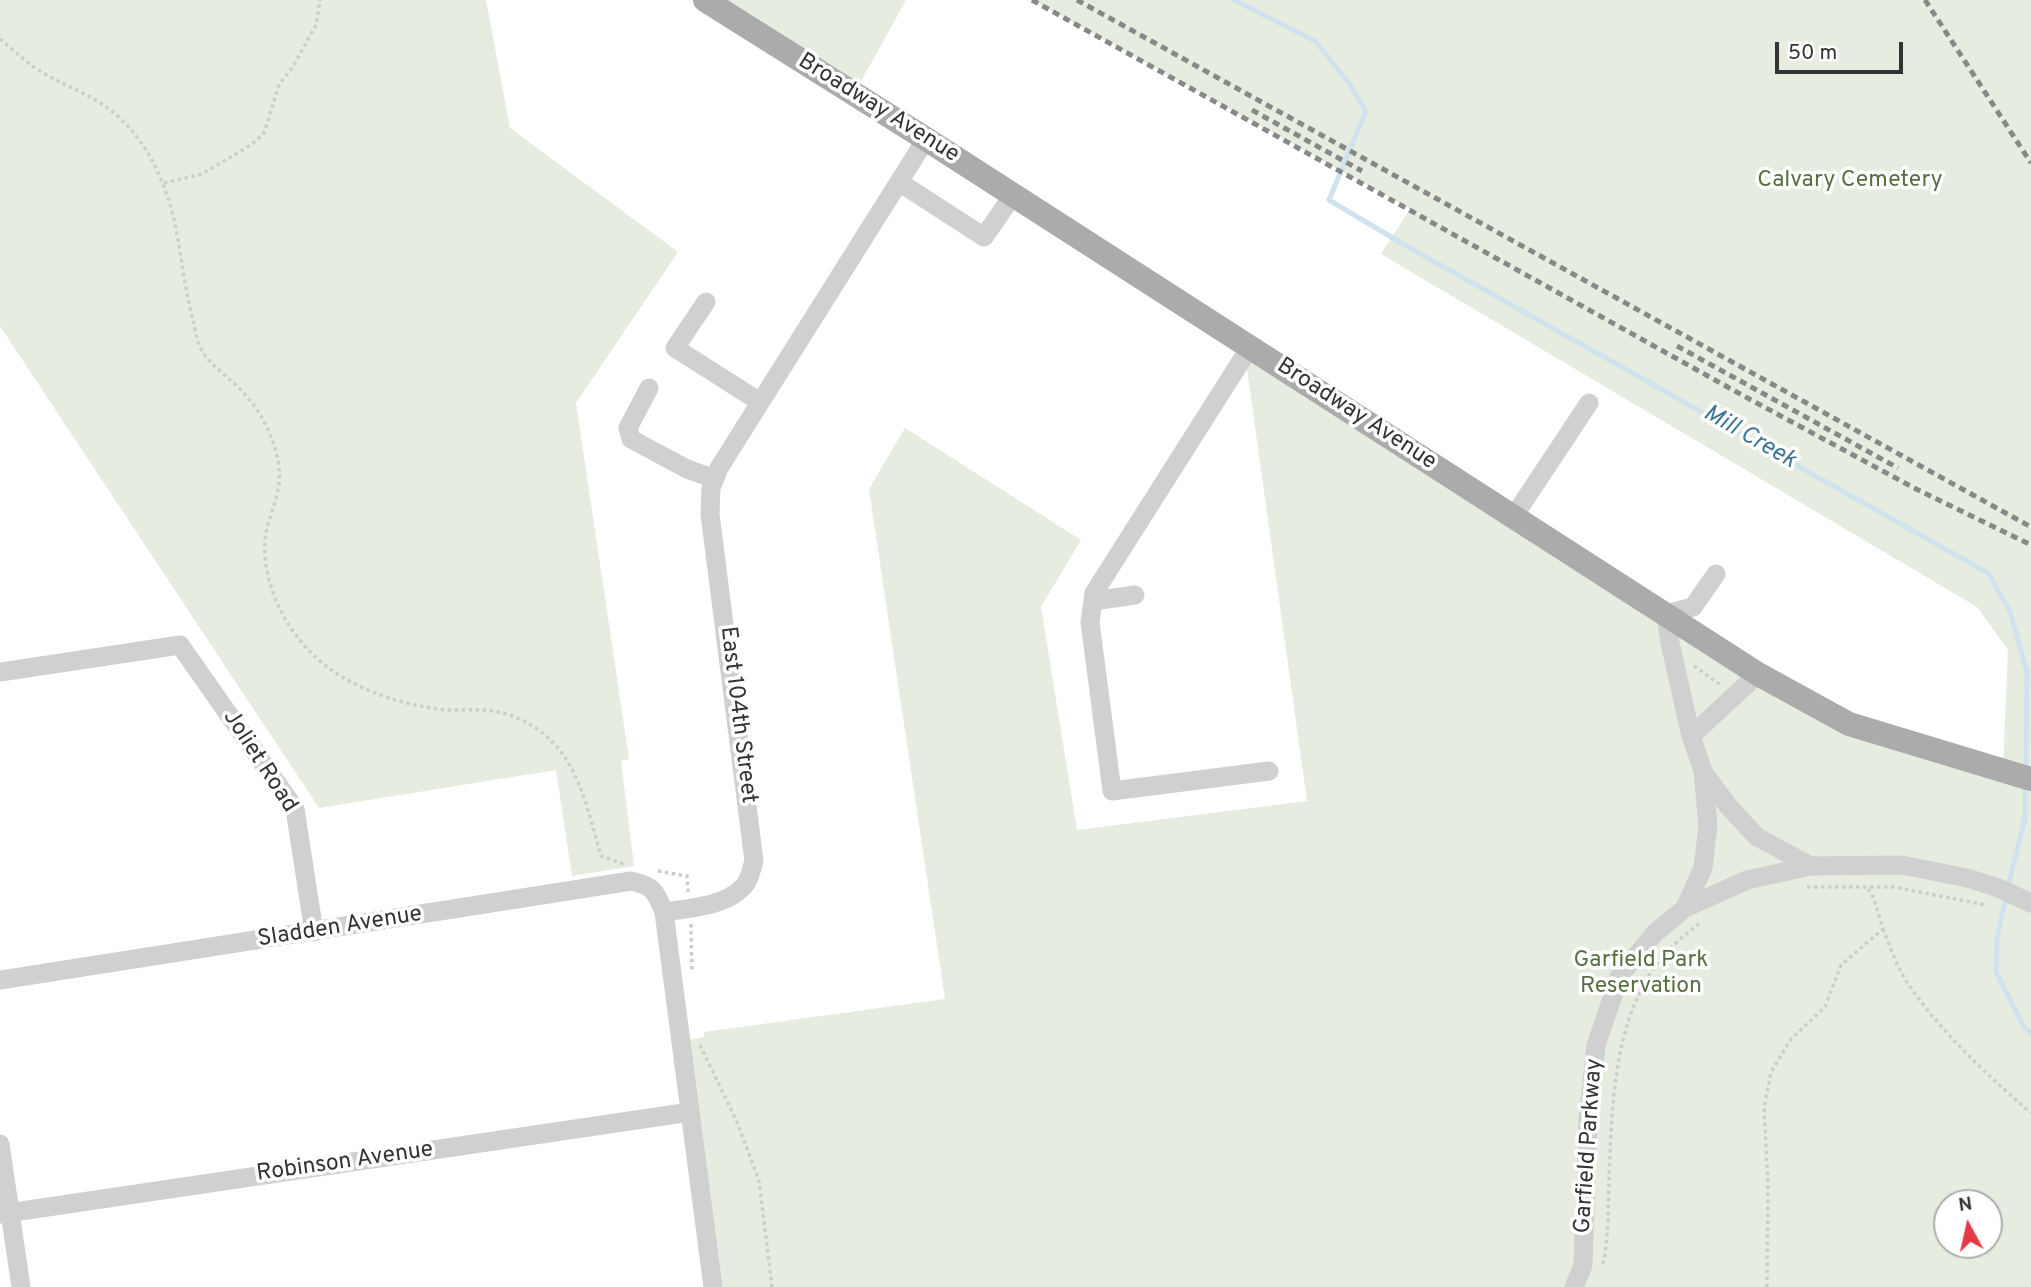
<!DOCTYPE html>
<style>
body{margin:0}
#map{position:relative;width:2031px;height:1287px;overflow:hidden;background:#fff;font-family:Overpass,sans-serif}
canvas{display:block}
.north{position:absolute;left:1933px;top:1189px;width:70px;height:70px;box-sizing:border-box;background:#fff;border:2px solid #adadad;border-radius:50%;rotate:352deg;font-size:19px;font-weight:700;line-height:28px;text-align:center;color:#333}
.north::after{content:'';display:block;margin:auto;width:24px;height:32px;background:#e63946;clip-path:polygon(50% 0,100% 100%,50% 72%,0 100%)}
.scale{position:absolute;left:1775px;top:42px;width:128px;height:32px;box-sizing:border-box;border:4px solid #333;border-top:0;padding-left:9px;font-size:21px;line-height:24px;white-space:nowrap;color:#333;-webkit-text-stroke:5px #fff;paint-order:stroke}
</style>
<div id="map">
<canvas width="2031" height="1287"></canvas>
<div class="north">N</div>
<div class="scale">50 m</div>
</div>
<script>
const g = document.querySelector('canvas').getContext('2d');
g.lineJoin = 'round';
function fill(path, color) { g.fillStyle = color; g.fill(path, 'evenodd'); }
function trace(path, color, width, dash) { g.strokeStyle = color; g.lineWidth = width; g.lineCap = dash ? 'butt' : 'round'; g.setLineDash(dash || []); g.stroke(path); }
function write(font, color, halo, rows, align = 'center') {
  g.font = font + ' Overpass,sans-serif'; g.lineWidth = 7; g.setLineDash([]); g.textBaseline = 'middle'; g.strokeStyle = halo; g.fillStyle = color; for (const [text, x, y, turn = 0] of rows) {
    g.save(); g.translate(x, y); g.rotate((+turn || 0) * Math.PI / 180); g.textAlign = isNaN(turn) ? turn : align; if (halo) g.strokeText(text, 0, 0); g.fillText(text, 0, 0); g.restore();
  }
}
fill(new Path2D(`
 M0,0h486l24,128 168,124 -102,151 53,356 -8,2 13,105 -62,10 -16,-106 -237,38 -319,-482z
 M705,0h201l-52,94z
 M1032,0h999v1287h-1318l-31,-246 22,-4v-5l241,-33 -76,-510 36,-61 176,112 -40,67 36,223 230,-29 -63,-454 605,377 154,45 5,-119 -31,-43 -596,-353 29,-45zM1947,1203h42v42h-42z`), '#e6ecdf');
trace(new Path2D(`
 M1234,0l81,41 34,42 17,28 -37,89 74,44 585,329 22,38 17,61 -1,98
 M2008,887l17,-69v-35
 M2006,897l-9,41 -1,34 27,53 8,8`), '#cfe2ee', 5);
trace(new Path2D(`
 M0,39c13,10 25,23 40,32 22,14 48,22 69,38 35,26 55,69 65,110 7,33 10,67 19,101 2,8 3,19 7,27 9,18 25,27 39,41 21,21 36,49 40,79 3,24 -8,43 -13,66 -6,36 11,79 33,106 32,42 88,63 139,70 15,2 30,0 45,1 33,2 62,19 81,46 20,30 27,66 37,100l23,8
 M164,183l38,-9 49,-29 13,-12 15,-48 13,-17 24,-43 4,-25
 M1694,666l27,19
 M658,871l29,5 1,16
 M1807,887h87l92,18
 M691,924l1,48
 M1883,929c8,20 15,42 28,59 34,48 76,87 120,125
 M700,1045l37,77 22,59 13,106
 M1603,1264c6,-27 5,-58 6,-86 3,-71 4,-151 46,-212 12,-17 30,-31 46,-44
 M1767,1287l1,-102 -4,-77 7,-36 20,-33 34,-32 16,-42 42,-36 -9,-30 -7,-12`), '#cdcdcd', 3.5, [3.5, 3.5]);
trace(new Path2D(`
 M899,182l85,55 29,-42
 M706,302l-31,46 85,54
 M1250,347l-156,246 -4,29 22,169 157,-20
 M649,388l-21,40 3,11 56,30 28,10
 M1514,516l75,-113
 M1093,601l42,-6
 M0,672l180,-27 115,164 19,123
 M1691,736l67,-62
 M1703,772l26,35 28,30 54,29 91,-1 65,13 29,9 35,16
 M1685,908l62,-28 64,-14
 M664,912c25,-4 60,-5 79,-25 7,-7 8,-17 11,-26l-44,-347 1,-26 8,-20 207,-329
 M0,980l631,-99c23,5 24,10 33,31l49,375
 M0,1144l21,143
 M0,1214l690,-102
 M1574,1287l9,-22 5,-145 8,-75 24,-70 35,-42 30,-25 18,-40 5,-42 -5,-55 -12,-35 -21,-93 -4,-29 27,-7 23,-33`), '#d0d0d0', 19);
trace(new Path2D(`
 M705,0l221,139 832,535 91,50 182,55`), '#ababab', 24);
trace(new Path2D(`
 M1032,0l710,395 174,94 115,56
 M1077,0l954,527
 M1925,0l106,163
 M1252,110l110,61
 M1677,346l221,122`), '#888', 5, [7, 5]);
write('23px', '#333', '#fff', [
 ["Broadway Avenue",878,109,32],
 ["Broadway Avenue",1356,415,33],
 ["East 104th Street",737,715,83],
 ["Joliet Road",259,762,57],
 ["Sladden Avenue",340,928,-9],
 ["Garfield Parkway",1590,1146,-86],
 ["Robinson Avenue",345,1163,-8]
]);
write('23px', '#56703f', '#fff', [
 ["Calvary Cemetery",1850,181],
 ["Garfield Park",1641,961],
 ["Reservation",1641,987]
]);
write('italic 24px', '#3f7597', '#fff', [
 ["Mill Creek",1749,438,30]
]);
</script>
